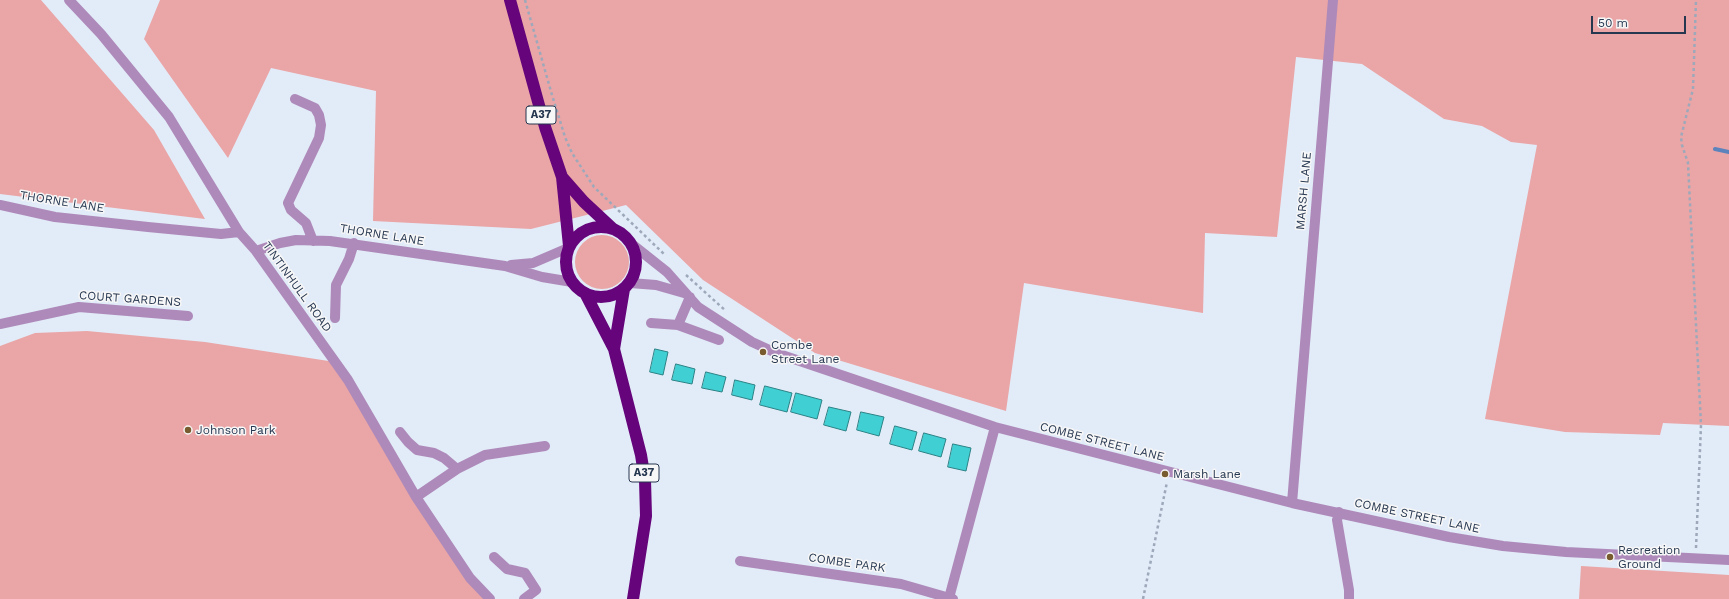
<!DOCTYPE html>
<style>
body{margin:0}
#map{position:relative;width:1729px;height:599px;overflow:hidden;background:#e2ebf8;font-family:"Work Sans",sans-serif}
canvas{display:block}
.scale{position:absolute;left:1591px;top:16px;width:95px;height:18px;box-sizing:border-box;border:2px solid #263750;border-top:0;padding-left:5px;font-size:12px;line-height:14px;white-space:nowrap;color:#263750;-webkit-text-stroke:3px #f7f7f7;paint-order:stroke}
</style>
<div id="map">
<canvas width="1729" height="599"></canvas>
<div class="scale">50 m</div>
</div>
<script>
const g = document.querySelector('canvas').getContext('2d');
g.lineJoin = 'round';
function fill(path, color) { g.fillStyle = color; g.fill(path, 'evenodd'); }
function trace(path, color, width, dash) { g.strokeStyle = color; g.lineWidth = width; g.lineCap = dash ? 'butt' : 'round'; g.setLineDash(dash || []); g.stroke(path); }
function write(font, color, halo, rows, align = 'center') {
  g.font = font + ' "Work Sans",sans-serif'; g.lineWidth = 3; g.setLineDash([]); g.textBaseline = 'middle'; g.strokeStyle = halo; g.fillStyle = color; for (const [text, x, y, turn = 0] of rows) {
    g.save(); g.translate(x, y); g.rotate((+turn || 0) * Math.PI / 180); g.textAlign = isNaN(turn) ? turn : align; if (halo) g.strokeText(text, 0, 0); g.fillText(text, 0, 0); g.restore();
  }
}
fill(new Path2D(`
 M0,0h41l113,130 51,89 -205,-25z
 M160,0h1569v426l-66,-3 -3,12 -95,-3 -80,-13 52,-274 -26,-3 -29,-16 -38,-7 -82,-55 -66,-7 -19,180 -72,-4 -2,80 -179,-30 -18,128 -191,-58 -112,-73 -77,-75 -95,24 -158,-8 3,-130 -105,-23 -43,90 -84,-119z
 M575 262a27 27 0 1 1 54 0a27 27 0 1 1-54 0Z
 M87,331l118,11 130,20 81,135 74,102h-490v-253l35,-13z
 M1581,566l148,9v24h-150z`), '#eaa5a6');
trace(new Path2D(`
 M1715,149l14,3`), '#5d83bd', 4);
const building = new Path2D(`
 M655,349l13,3 -5,23 -13,-3z
 M676,364l19,5 -3,15 -20,-4z
 M706,372l20,5 -4,15 -20,-4z
 M735,380l20,5 -3,15 -20,-5z
 M765,386l27,7 -5,19 -27,-7z
 M796,393l26,7 -5,19 -26,-7z
 M829,407l22,5 -5,19 -22,-6z
 M861,412l23,5 -5,19 -22,-6z
 M895,426l22,6 -5,18 -22,-6z
 M924,433l22,6 -5,18 -22,-6z
 M953,444l18,4 -5,23 -18,-4z`);
fill(building, '#40d0d4');
trace(building, '#2b8285', 1);
trace(new Path2D(`
 M525,0l27,95 13,42 7,16 22,34 70,67
 M686,275l40,36
 M1696,548l5,-123 -13,-262 -6,-18 -1,-8 12,-48 3,-89
 M1143,599l24,-117`), '#9da9ba', 2.5, [3, 3]);
trace(new Path2D(`
 M69,0l32,34 68,83 70,115 17,19 92,129 68,117 54,81 20,21
 M295,99l20,9 4,7 2,10 -2,13 -31,65 3,7 15,13 7,18
 M0,205l55,12 93,10 73,7 18,-2
 M633,245l34,27 31,35 54,35 24,11 219,74 297,76 157,34 54,9 63,6 163,8
 M256,251l24,-8 16,-3 34,1 175,25 37,11 30,5
 M511,265l22,-2 35,-15
 M630,283l26,2 28,8
 M335,318l1,-33 13,-26 5,-16
 M651,323l27,2 41,15
 M0,324l79,-17 109,9
 M678,325l12,-28
 M400,432l8,10 9,8 17,3 10,5 13,11
 M416,497l41,-28 28,-14 60,-9
 M1292,503l41,-503
 M1339,512l-2,8 12,70v9
 M494,557l13,12 18,4 11,17 -12,9
 M740,561l161,23 52,15
 M949,598l46,-171`), '#ae8aba', 10);
trace(new Path2D(`
 M510,0l35,127 17,50 7,69
 M562,177l22,25 29,27
 M566 262a35 35 0 1 1 70 0a35 35 0 1 1-70 0Z
 M585,293l29,56 27,106 4,25 1,36 -13,83
 M614,349l10,-60`), '#65047b', 12);
for (const [x, y, r, color] of [
 [763,352,4,"#785c2f"],
 [188,430,4,"#785c2f"],
 [1165,474,4,"#785c2f"],
 [1610,557,4,"#785c2f"]
]) { const dot = new Path2D(); dot.arc(x, y, r, 0, 2 * Math.PI); g.fillStyle = color; g.fill(dot); trace(dot, '#f7f7f7', 1.5); }
for (const [x, y, w] of [
 [541,115,30],
 [644,473,30]
]) { const box = new Path2D(); box.roundRect(x - w / 2, y - 9, w, 18, 3); g.fillStyle = '#f7f7f7'; g.fill(box); trace(box, '#263750', 1); }
write('bold 11px', '#263750', null, [
 ["A37",541,115],
 ["A37",644,473]
]);
write('12px', '#263750', '#f7f7f7', [
 ["MARSH LANE",1304,191,-85],
 ["THORNE LANE",62,202,9],
 ["THORNE LANE",382,235,9],
 ["TINTINHULL ROAD",297,287,54],
 ["COURT GARDENS",130,299,4],
 ["COMBE STREET LANE",1102,442,14],
 ["COMBE STREET LANE",1417,516,12],
 ["COMBE PARK",847,563,8]
]);
write('12px', '#263750', '#f7f7f7', [
 ["Combe",771,345],
 ["Street Lane",771,359],
 ["Johnson Park",196,430],
 ["Marsh Lane",1173,474],
 ["Recreation",1618,550],
 ["Ground",1618,564]
], 'left');
</script>
